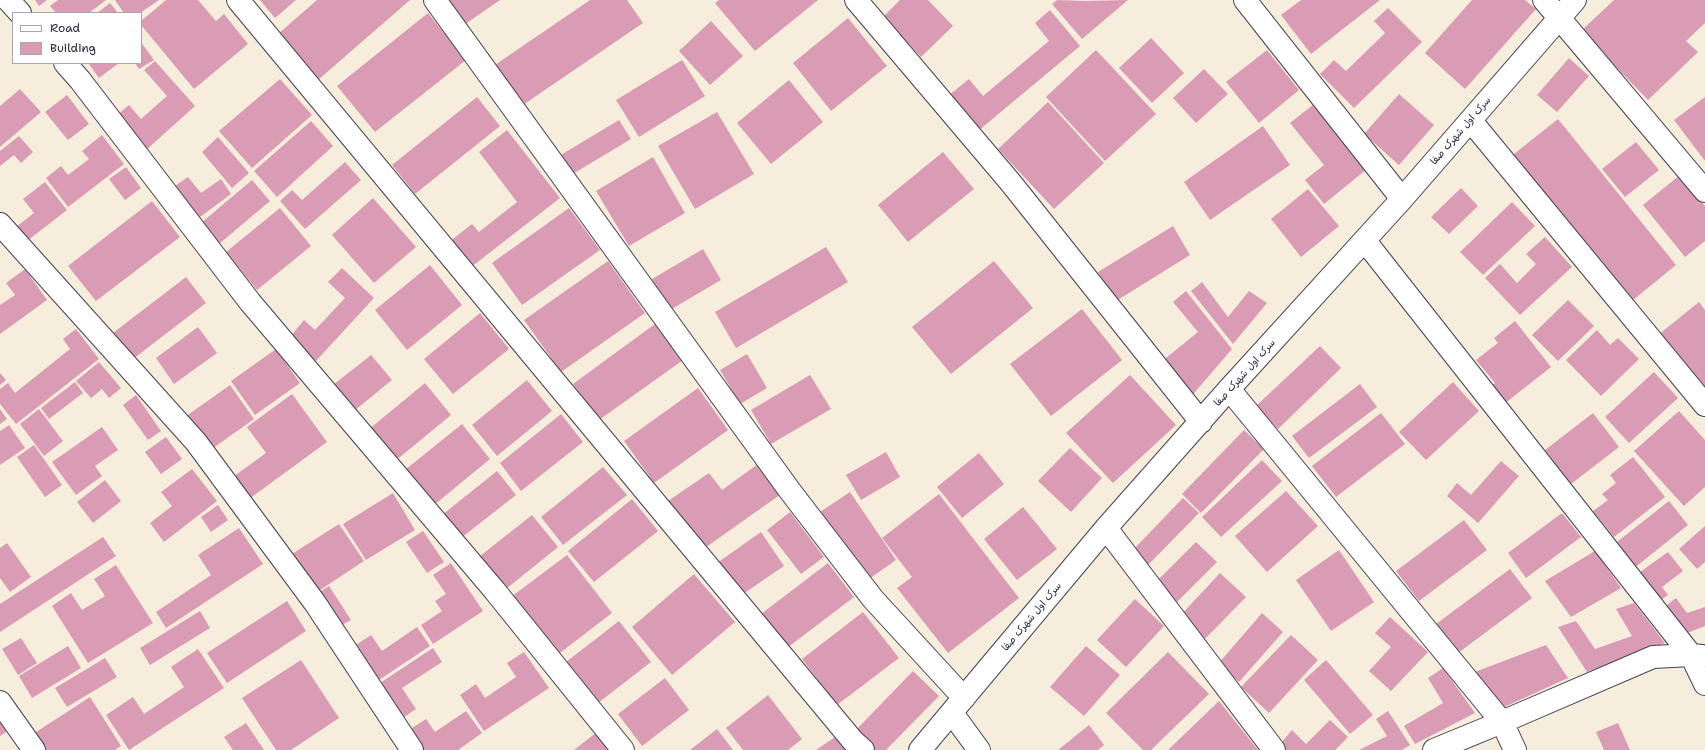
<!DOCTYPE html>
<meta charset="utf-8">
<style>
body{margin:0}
#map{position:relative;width:1705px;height:750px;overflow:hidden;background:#f7eddc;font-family:"Shantell Sans",sans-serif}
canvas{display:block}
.legend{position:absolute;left:12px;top:12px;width:130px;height:52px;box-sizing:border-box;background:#fff;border:1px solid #a7a7b1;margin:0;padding:5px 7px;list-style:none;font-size:12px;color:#22223b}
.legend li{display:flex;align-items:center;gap:8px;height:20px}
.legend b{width:20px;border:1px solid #a7a7b1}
</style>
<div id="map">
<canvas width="1705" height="750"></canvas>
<ul class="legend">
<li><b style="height:5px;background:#fff"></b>Road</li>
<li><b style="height:11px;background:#da9cb4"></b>Building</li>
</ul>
</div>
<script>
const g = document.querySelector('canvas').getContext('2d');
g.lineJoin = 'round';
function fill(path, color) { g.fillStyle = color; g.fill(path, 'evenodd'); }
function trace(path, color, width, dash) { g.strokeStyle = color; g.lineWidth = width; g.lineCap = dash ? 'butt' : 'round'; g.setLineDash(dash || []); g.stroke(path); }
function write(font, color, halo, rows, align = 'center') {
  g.font = font + ' "Shantell Sans","Playpen Sans Arabic",sans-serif'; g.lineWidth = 3; g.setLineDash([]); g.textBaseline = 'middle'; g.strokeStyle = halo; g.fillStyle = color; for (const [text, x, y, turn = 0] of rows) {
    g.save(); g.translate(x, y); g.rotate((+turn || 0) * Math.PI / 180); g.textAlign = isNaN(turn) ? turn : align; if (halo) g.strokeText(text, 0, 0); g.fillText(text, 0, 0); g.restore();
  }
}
fill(new Path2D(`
 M35,0h12l-8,6z
 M58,0h48l-17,13h-33l-6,-7z
 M115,0h44l-19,13h-16z
 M166,0h32l18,21 8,-7 24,30 -54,45 -53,-64v-4z
 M260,0h36l-21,18z
 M317,0h93l-92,80 -40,-46z
 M443,0h57l-39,27z
 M590,0h37l16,23 -123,84 -28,-40z
 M719,0h99l-63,51 -40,-48z
 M900,0h28l25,26 -32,31 -38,-40z
 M1057,0l28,1 43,-1 -46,39 -30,-35z
 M1301,0h79l-69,54 -30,-39z
 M1472,0h53l11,9 -71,80 -40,-36z
 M1614,0h91v23l-19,18 12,11 -50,48 -67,-69z
 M110,3l8,10h-21z
 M1388,8l34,34 -68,66 -34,-34 14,-14 12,11 39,-38 -11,-12z
 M1050,10l30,36 -102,85 -30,-35 21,-17 14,17 66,-55 -14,-18z
 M428,13l38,47 -91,72 -38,-46z
 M848,18l39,48 -56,45 -38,-48z
 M711,21l32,35 -33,29 -31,-34z
 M1151,38l33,35 -32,30 -33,-35z
 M141,42l13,18 -15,9 -4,-6h6z
 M1096,50l60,64 -51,47 -59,-64z
 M1267,50l32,40 -40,33 -33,-41z
 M1569,58l20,18 -32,36 -20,-17z
 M682,60l23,36 -66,41 -23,-37z
 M155,61l40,45 -50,45 -30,-34 14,-12 12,14 26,-23 -23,-26z
 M90,63h29l-20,15 -10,-14z
 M1204,69l24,25 -32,29 -23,-25z
 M280,79l32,36 -60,53 -33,-37z
 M789,80l34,42 -52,42 -34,-41z
 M20,89l21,23 -41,35v-41z
 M1399,94l35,31 -35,40 -35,-31z
 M67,95l22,29 -21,16 -23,-28z
 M477,97l23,29 -85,68 -23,-29z
 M1705,97v64l-31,-41z
 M1048,102l56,61 -50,46 -56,-60z
 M1314,104l53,65 -43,35 -19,-24 19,-15 -34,-42z
 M717,112l37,62 -59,35 -37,-63z
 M1558,119l118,146 -49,40 -118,-147z
 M619,120l12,19 -60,36 -12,-19z
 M311,121l22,25 -56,51 -23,-26z
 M1263,126l27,39 -80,55 -26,-38z
 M507,130l53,68 -90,70 -21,-26 23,-18 7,8 38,-30 -38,-50z
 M102,135l22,29 -56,43 -22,-29 15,-12 7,9 21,-16 -7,-8z
 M19,136l14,16 -12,11 -7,-8 -14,11v-15z
 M218,137l31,36 -17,15 -30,-36z
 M1636,142l23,28 -34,27 -23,-28z
 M943,152l31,37 -66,53 -30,-37z
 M653,157l32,56 -56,33 -33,-55z
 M345,162l16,18 -56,49 -25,-28 12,-11 10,10z
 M126,167l15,21 -16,12 -16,-21z
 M1680,175l25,31v35l-20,16 -42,-52z
 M188,177l13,16 20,-14 10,15 -35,26 -24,-32z
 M252,180l18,21 -51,43 -18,-21z
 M45,182l22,28 -40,31 -11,-14 18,-14 -11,-14z
 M1461,188l17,18 -29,28 -18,-17z
 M1308,189l31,37 -38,31 -30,-38z
 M373,198l43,49 -42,36 -42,-48z
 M152,201l28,36 -84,64 -28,-35z
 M1512,202l23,24 -52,49 -23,-23z
 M280,208l31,38 -54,44 -31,-38z
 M569,208l31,42 -78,55 -30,-42z
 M1173,226l17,29 -74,46 -18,-29z
 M1545,237l27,30 -52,48 -35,-37 15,-14 17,19 19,-19 -10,-10z
 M826,247l22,35 -112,66 -21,-36z
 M703,249l18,31 -51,30 -18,-31z
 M608,261l37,52 -84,59 -37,-52z
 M994,261l39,47 -82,66 -39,-47z
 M430,265l32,40 -55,45 -32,-40z
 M342,268l32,30 -58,63 -26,-24 14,-17 11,10 30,-32 -17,-16z
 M25,269l22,31 -47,34v-29l15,-10 -9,-12z
 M186,277l20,26 -73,56 -20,-26z
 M1202,282l26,35 21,-26 18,12 -34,41 -42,-53z
 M1186,291l46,58 -43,50 -28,-37 37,-30 -25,-30z
 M1568,300l26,26 -36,35 -26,-26z
 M1699,302l6,8v76l-3,3 -44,-54z
 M1082,309l40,51 -71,56 -41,-52z
 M480,313l29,36 -56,45 -29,-35z
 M659,321l27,37 -87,62 -26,-36z
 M1515,321l36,46 -47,37 -14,-17 5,-4 -19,-23 22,-17 -4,-5z
 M198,327l19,26 -43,31 -18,-26z
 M76,329l23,30 -83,65 -16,-20v-15l8,-6 7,10 55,-44 -7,-10z
 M1597,330l13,15 8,-7 21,21 -38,37 -35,-36z
 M1320,346l21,22 -63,61 -22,-23z
 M276,349l24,34 -45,32 -24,-34z
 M747,354l20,34 -27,16 -20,-34z
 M371,355l21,25 -38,31 -21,-26z
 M99,362l22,26 -12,10 -7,-9 -11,9 -15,-17z
 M1654,372l24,26 -49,45 -24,-26z
 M0,373l6,7 -6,5z
 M810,375l21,34 -60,35 -20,-34z
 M1130,375l46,50 -63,58 -47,-50z
 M527,380l25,31 -55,45 -25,-31z
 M75,382l8,11 -34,26 -8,-11z
 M1453,382l26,29 -53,49 -27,-28z
 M425,383l26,32 -57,47 -26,-32z
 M1360,384l17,23 -68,51 -17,-22z
 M230,385l24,34 -45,32 -24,-34z
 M698,388l30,42 -74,53 -30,-42z
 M292,394l35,48 -78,57 -16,-22 33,-24 -19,-26z
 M136,395l25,36 -13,9 -25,-35z
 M0,409l7,10 -7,5z
 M39,409l24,32 -19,15 -24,-32z
 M1679,411l26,29v47l-21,19 -50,-55z
 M1381,413l24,31 -69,53 -24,-31z
 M1593,413l26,34 -48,37 -26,-34z
 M561,414l22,28 -62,49 -21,-28z
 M462,424l28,35 -56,46 -29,-35z
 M9,425l16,23 -25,17v-34z
 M102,427l16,23 -23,16 7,10 -26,19 -24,-33z
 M1244,430l20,19 -63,64 -19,-19z
 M166,437l16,22 -21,15 -16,-22z
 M34,445l28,40 -17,12 -28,-40z
 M1070,448l32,30 -31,34 -33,-31z
 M886,452l14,25 -39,23 -15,-25z
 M979,453l25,31 -42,34 -25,-31z
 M1633,457l32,40 -51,40 -21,-26 15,-11 -6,-6 14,-11 -6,-8z
 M1262,460l20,21 -61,56 -19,-20z
 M762,461l22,31 -82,58 -34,-49 41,-28 13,17z
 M1501,461l18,15 -41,47 -31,-27 10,-13 14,12z
 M603,467l24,28 -64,50 -22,-28z
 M192,469l25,32 -53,41 -14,-19 22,-17 -11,-14z
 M497,471l19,24 -55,43 -19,-23z
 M105,480l16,21 -28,22 -16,-21z
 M1286,491l32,35 -51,46 -32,-36z
 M850,492l46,68 -30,21 -46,-69z
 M393,493l22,37 -49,30 -23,-36z
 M939,494l80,104 -71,55 -51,-65 15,-11 -30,-39z
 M1183,498l16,15 -53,54 -16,-14z
 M632,499l26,32 -64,51 -26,-31z
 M1669,501l19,24 -55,44 -20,-24z
 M218,505l10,15 -17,12 -10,-15z
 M1023,507l34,42 -40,31 -33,-41z
 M790,512l34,45 -23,17 -34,-44z
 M1562,513l19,24 -55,41 -18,-25z
 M532,515l26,32 -57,46 -26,-33z
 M1464,520l23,30 -68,51 -23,-30z
 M339,524l25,37 -47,31 -25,-38z
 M1705,526v36l-8,7 -18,-20z
 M239,528l24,36 -97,64 -10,-16 55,-37 -13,-20z
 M423,531l21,31 -17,11 -21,-31z
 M761,532l23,34 -44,30 -23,-33z
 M103,537l13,19 -116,76v-28z
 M1196,542l21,20 -40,40 -21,-20z
 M7,543l24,34 -21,15 -10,-14v-30z
 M1339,550l35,52 -43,29 -35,-51z
 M1595,551l26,37 -50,29 -26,-36z
 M1668,552l15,19 -21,16 6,8 -11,8 -21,-28z
 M567,555l45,58 -56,43 -45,-59z
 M451,563l32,48 -50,33 -12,-19 21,-14 -7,-10 11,-7 -13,-19z
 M828,563l26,34 -67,51 -26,-34z
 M116,565l37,58 -65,40 -36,-57 19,-13 11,17 23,-14 -11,-17z
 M1510,569l22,29 -74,55 -22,-29z
 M1220,573l26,24 -42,43 -25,-23z
 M694,574l41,48 -63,53 -40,-48z
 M329,586l22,34 -11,6 -22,-33z
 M1676,598l11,15 18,-6v19l-23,9 -20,-26z
 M1135,599l29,27 -38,41 -29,-27z
 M287,601l19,30 -79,52 -20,-30z
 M1634,603l31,40 -78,29 -29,-45 18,-6 19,28 37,-13 -16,-27z
 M200,611l10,17 -60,37 -10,-17z
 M863,612l36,46 -62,47 -35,-46z
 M1262,613l21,19 -44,50 -21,-18z
 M1390,617l38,35 -37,39 -22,-20 22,-24 -16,-14z
 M619,621l32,41 -53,41 -32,-41z
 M417,627l13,19 -51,34 -23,-35 15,-10 11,16z
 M1291,635l27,25 -49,53 -28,-26z
 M21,638l16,25 -19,12 -16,-26z
 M1546,645l22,33 -68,31 -28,-36z
 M68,646l13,22 -49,30 -13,-22z
 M1086,646l34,29 -36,41 -34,-29z
 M433,648l9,14 -40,26 14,21 -13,9 -23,-35z
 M198,649l26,39 -95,62 -23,-35 27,-18 11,17 40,-27 -13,-20z
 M524,652l25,36 -65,43 -24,-36 16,-11 9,14 31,-21 -9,-14z
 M1168,652l41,42 -58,56h-8l-37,-37z
 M105,658l12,19 -50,30 -12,-19z
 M301,660l38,58 -48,32h-15l-34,-52z
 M1326,660l47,55 -23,19 -46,-54z
 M1443,668l32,45 -60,31 -11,-18 39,-23 -15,-25z
 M913,671l26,25 -53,54h-11l-20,-19z
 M665,678l24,32 -47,36 -24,-32z
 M768,695l34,44 -14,11h-45l-17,-22z
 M90,697l31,49 -6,4h-71l-11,-16z
 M1219,701l39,49h-90z
 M0,703l15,23 -15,10z
 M466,711l16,22 -24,17h-35l-14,-20 17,-11 9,13z
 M1388,711l22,34 -8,5h-43l28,-14 -11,-17z
 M1330,720l18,17 -13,13h-49l-5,-7 11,-13 14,14z
 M246,723l18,27h-31l-9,-13z
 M1618,723l12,27h-26l-8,-18z
 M1089,725l15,20 -6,5h-40z
 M717,729l16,21h-43z
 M597,732l14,18h-37z
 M838,735l11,15h-33z`), '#da9cb4');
const minor = new Path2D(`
 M8,0l12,13
 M238,0l615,741 10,9
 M435,0l355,491 83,108 91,99
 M856,0l155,183 190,239
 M1245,0l157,199
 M1544,0l161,191
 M65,63l15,17 170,222 245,289 128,159
 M1471,121l234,284
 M0,224l196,218 119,161 97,147
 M1365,241l326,414 14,29
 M1229,389l273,333 13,28
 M1106,528l168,222
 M0,702l34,48
 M952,713l27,37
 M920,750l186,-222 123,-139 173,-190 173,-199
 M1434,750l68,-28 151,-65 38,-2 11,1`);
trace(minor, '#424053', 24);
trace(minor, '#fff', 22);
write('10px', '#22223b', '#fff', [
 ["سرک اول شهرک صفا",1461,131,-49],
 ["سرک اول شهرک صفا",1245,373,-48],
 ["سرک اول شهرک صفا",1032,617,-50]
]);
</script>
